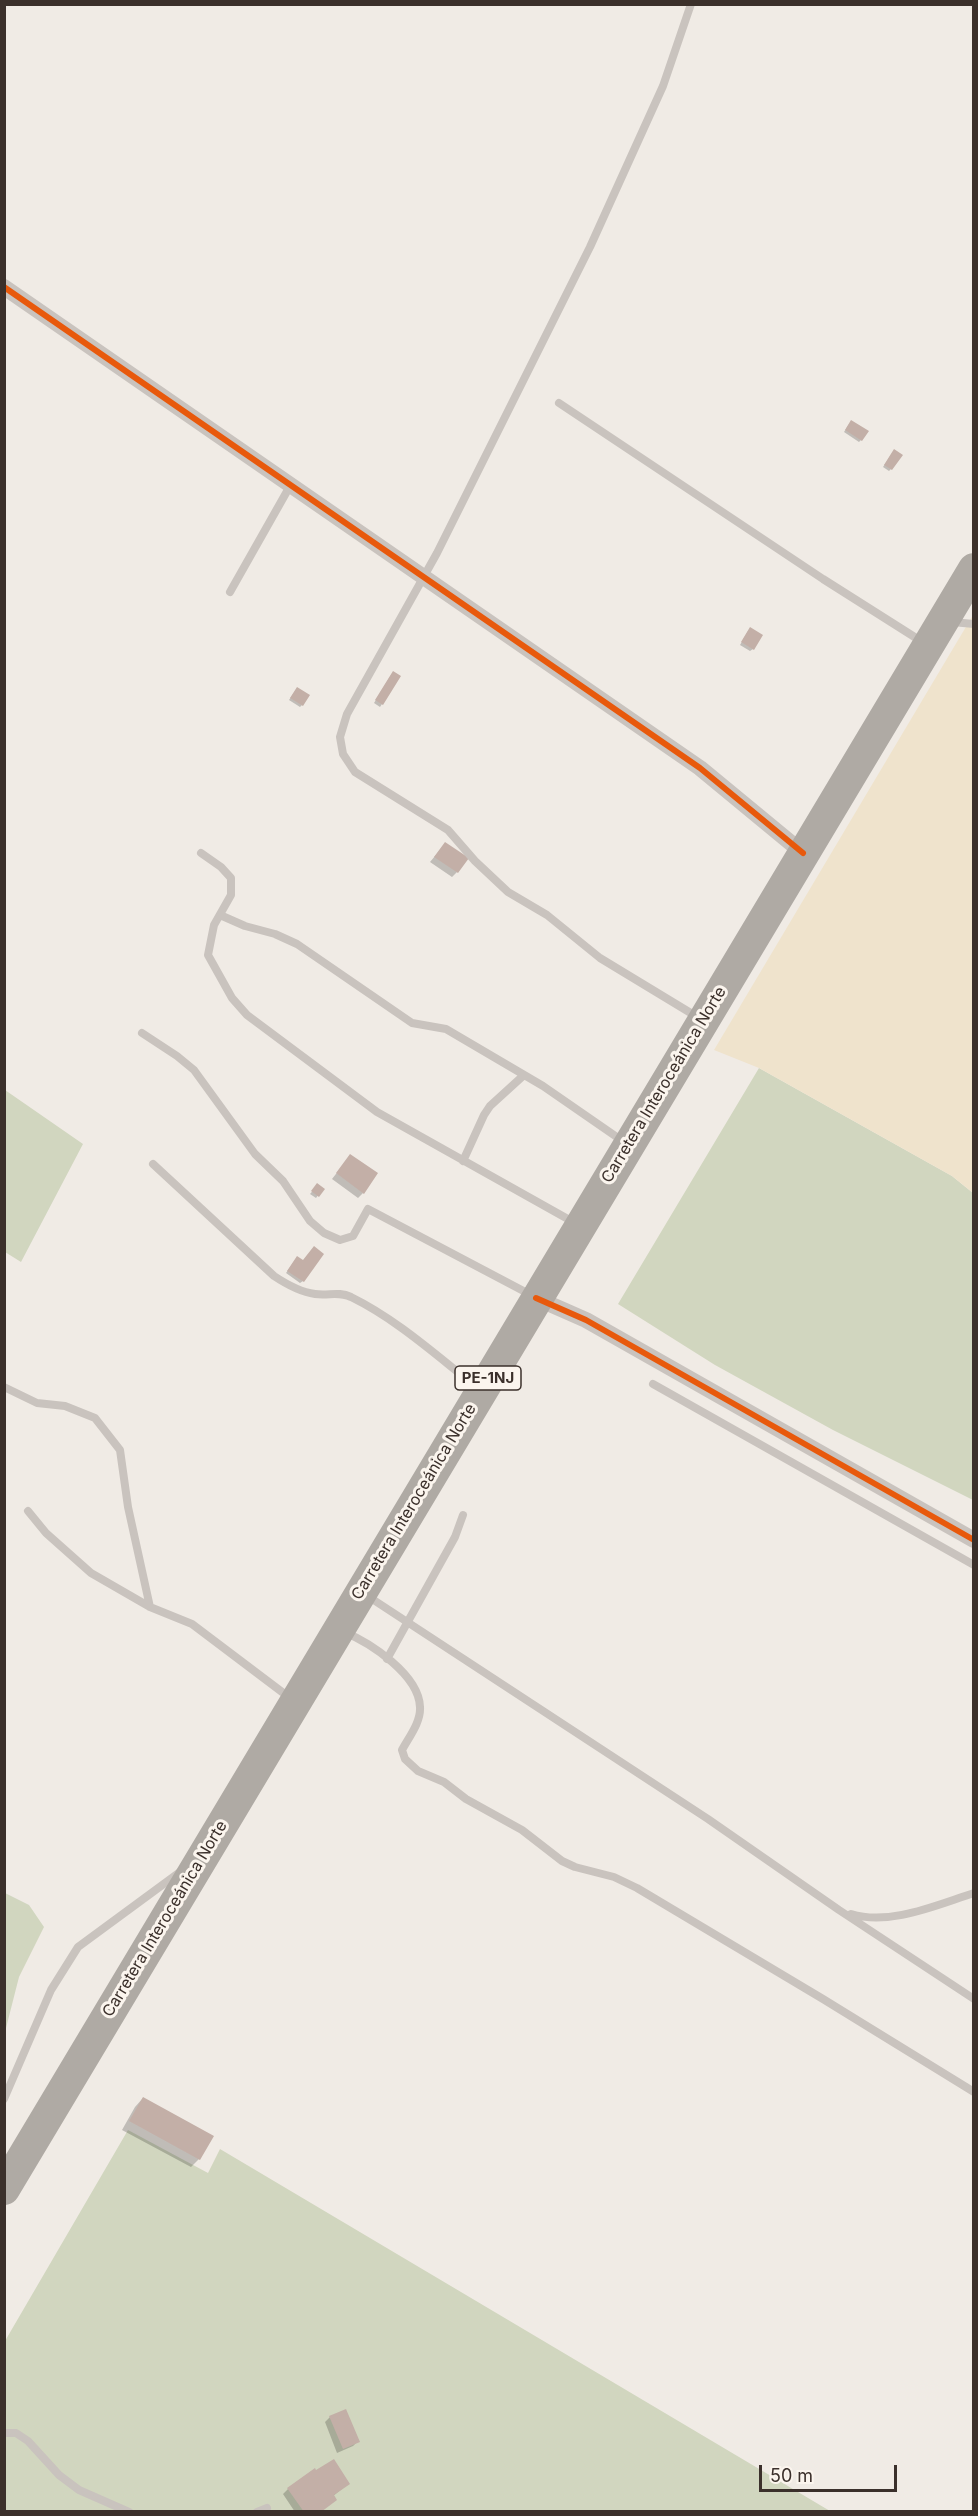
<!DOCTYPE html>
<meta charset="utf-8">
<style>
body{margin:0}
#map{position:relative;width:978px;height:2516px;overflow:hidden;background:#f0ebe5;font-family:Inter,sans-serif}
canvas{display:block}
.frame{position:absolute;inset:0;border:6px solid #3b302b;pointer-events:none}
.scale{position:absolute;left:759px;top:2465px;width:138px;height:27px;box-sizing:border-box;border:3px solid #3b302b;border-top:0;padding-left:8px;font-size:18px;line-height:21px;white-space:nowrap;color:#3b302b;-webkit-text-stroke:4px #fbf5ee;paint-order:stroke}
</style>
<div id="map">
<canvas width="978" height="2516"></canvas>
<div class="frame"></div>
<div class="scale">50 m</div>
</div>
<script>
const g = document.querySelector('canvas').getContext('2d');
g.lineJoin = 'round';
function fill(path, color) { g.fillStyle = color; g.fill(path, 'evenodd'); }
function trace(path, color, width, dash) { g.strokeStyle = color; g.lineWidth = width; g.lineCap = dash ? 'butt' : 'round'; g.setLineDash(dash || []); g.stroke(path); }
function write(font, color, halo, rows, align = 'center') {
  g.font = font + ' Inter,sans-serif'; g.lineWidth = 6; g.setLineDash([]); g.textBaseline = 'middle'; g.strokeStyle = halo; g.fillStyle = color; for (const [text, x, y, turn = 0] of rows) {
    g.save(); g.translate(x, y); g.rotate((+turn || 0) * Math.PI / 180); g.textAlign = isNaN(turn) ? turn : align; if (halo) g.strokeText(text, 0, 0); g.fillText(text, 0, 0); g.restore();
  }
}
fill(new Path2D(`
 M759,1068l193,108 21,17v307l-140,-70 -118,-65 -97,-61z
 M5,1090l78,54 -62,118 -16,-10z
 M5,1893l24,12 15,22 -25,50 -14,55z
 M128,2130l80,43 12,-24 610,362 -825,1v-171z`), '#d1d6bf');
fill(new Path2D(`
 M973,615v578l-21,-17 -193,-108 -45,-18z`), '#efe3cc');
fill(new Path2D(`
 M849,424l12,16 -2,2 -15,-10z
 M892,453l-1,16 -2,2 -6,-4z
 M748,631l5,18 -3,2 -10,-6z
 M391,675l-9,29 -2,3 -6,-4z
 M295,691l7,14 -2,2 -11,-7z
 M445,844l12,28 -5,5 -22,-15z
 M350,1156l13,37 -5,5 -26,-19z
 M318,1185l5,4 -7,9 -6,-4z
 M295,1260l8,21 -3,2 -14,-10z
 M143,2098l56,61 -8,8 -69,-37 13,-23z
 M330,2417l28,24 -5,5 -16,7 -12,-31z
 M348,2484l-15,12 -12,16h-26l-12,-18 5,-5z`), '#0003');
fill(new Path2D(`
 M851,420l18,11 -7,10 -17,-11z
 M894,449l9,6 -11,15 -8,-5z
 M750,627l13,8 -9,15 -13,-8z
 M393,671l8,5 -18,29 -8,-5z
 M297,687l13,8 -7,11 -13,-8z
 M445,842l24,16 -11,15 -24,-16z
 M350,1154l28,19 -14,21 -28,-21z
 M317,1183l8,6 -6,8 -8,-6z
 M314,1246l10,8 -20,28 -17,-11 10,-15 6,4z
 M143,2097l71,39 -14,24 -71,-39z
 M346,2409l14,33 -17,7 -14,-33z
 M334,2459l16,25 -16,11 3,5 -16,12h-17l-17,-24 28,-20 1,2z`), '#c3afa7');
trace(new Path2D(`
 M691,4l-28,82 -73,161 -153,306 -90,161 -7,23 3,17 12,18 93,58 27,31 33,31 39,23 53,43 99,60
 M559,403l264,176 101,64
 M230,592l60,-106
 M952,622l22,2
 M201,853l20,14 10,11v17l-17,30 -6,30 24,43 15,17 130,97 198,111
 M220,915l25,11 30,8 22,10 115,79 34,6 97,57 81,56
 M142,1033l35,23 17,14 61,84 28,27 27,40 14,12 16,7 13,-4 15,-27 165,87
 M463,1161l21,-46 6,-9 34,-31
 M153,1164l121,112c12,8 26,16 41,18 14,2 23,-3 36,3 47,23 87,60 127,91
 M653,1384l321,181
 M4,1387l33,16 28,3 30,12 25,32 8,57 22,100
 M28,1511l18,22 45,40 59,34 42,17 98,74
 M366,1595l342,224 131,91 135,89
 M344,1632c27,11 75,43 76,75 1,15 -11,30 -18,43l3,9 13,12 26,11 22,17 56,31 40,31 13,6 39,10 23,11 186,111 151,93
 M387,1659l68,-122 8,-22
 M851,1914c39,12 85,-9 123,-21
 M4,2099l47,-109 27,-43 102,-75
 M4,2433h12l12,8 31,34 20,15 50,22
 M257,2512l10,-4`), '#c9c3be', 8);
trace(new Path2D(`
 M4,287l696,481 103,85
 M536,1298l50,22 388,220`), '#c9c3be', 16);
trace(new Path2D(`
 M4,2189l970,-1620`), '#afaaa4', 32);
trace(new Path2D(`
 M4,287l696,481 103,85
 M536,1298l50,22 388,220`), '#e8590c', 6);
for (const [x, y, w] of [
 [488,1378,66]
]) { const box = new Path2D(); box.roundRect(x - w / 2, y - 12, w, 24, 4.5); g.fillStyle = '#fbf5ee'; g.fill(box); trace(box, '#3b302b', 1.5); }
write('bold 15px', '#3b302b', null, [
 ["PE-1NJ",488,1378]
]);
write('16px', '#3b302b', '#fbf5ee', [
 ["Carretera Interoceánica Norte",664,1085,-59],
 ["Carretera Interoceánica Norte",414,1502,-59],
 ["Carretera Interoceánica Norte",165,1919,-59]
]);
</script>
